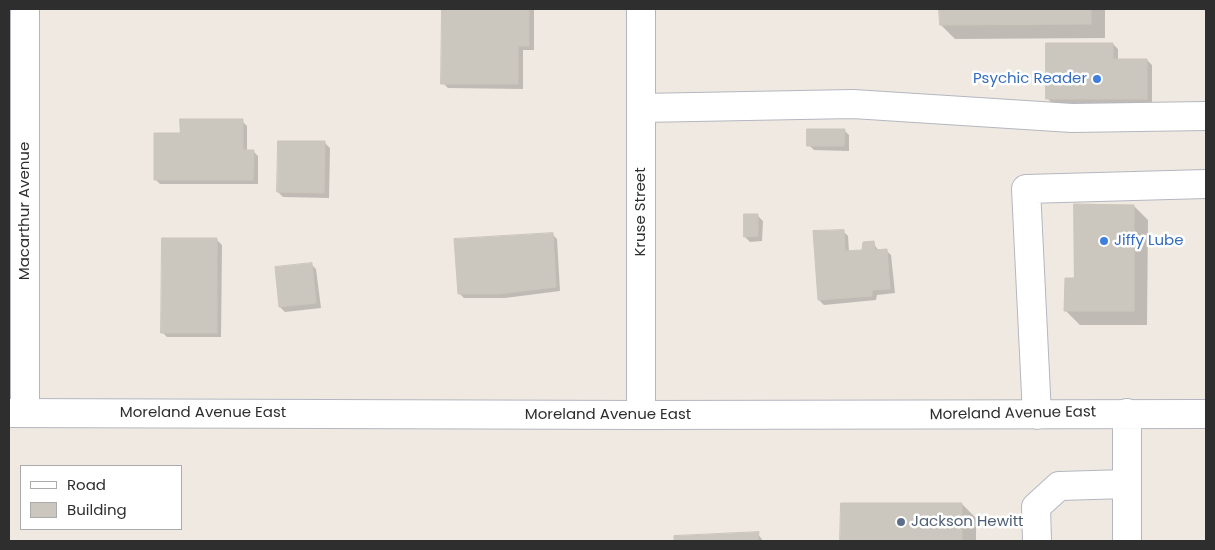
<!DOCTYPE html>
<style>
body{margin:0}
#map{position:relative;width:1215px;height:550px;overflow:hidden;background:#efe9e1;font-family:Poppins,sans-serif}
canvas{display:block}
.frame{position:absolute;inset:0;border:10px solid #2e2e2e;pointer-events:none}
.legend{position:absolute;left:20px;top:465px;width:162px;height:65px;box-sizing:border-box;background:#fff;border:1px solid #ababab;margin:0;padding:6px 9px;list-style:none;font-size:15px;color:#2e2e2e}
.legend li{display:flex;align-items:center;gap:10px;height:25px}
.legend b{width:25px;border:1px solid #ababab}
</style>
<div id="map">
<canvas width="1215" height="550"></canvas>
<div class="frame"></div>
<ul class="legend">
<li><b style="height:6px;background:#fff"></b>Road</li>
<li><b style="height:14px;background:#cbc7bf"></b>Building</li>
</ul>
</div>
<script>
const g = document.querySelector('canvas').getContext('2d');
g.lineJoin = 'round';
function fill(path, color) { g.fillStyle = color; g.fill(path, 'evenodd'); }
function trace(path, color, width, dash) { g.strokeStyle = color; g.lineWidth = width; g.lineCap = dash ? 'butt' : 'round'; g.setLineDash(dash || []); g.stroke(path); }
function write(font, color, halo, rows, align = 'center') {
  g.font = font + ' Poppins,sans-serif'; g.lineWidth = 5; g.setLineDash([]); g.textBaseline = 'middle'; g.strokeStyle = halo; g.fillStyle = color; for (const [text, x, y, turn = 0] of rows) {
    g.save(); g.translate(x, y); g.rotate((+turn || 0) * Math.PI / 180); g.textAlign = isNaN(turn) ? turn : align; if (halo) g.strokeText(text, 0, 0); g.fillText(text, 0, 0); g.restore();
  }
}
fill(new Path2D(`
 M443,9h91v41h-11v39l-75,-1 -5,-5z
 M941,9h164v29l-150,1 -14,-14z
 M1113,44l5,5v11h29l5,5v38h-100l-5,-5z
 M242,121l5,5v25h6l5,5v28h-98l-5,-5 26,-45z
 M844,130l5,5v16l-35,-1 -5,-5z
 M325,143l5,5 -1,50 -46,-1 -5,-5z
 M1134,206l14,14 -1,105h-67l-14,-14 9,-32z
 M758,216l5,5 -1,20 -12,1 -5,-5z
 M843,231l5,5 1,16 14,-1 10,-8 6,8 7,-1 5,5 4,38 -18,2 -1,5 -52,5 -5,-5z
 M552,234l5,5 3,52 -55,7h-41l-5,-5z
 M217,240l5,5 -1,92h-54l-5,-5z
 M311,264l5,5 5,39 -36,4 -5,-5z
 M842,504h120l14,14v23h-134z
 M758,534l5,7h-88v-4z`), '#0003');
const building = new Path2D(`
 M442,9h87v37h-11v38h-77z
 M939,9h152v15l-151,1z
 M1046,43h67v16h34v40h-101z
 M180,119h63v31h11l-1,30h-99v-47h26z
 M807,129h38l-1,17h-37z
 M278,141h47l-1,52 -47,-1z
 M1074,204l60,1v106h-70l1,-33h9z
 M744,214h14v22l-14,1z
 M844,230l1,21 17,-1 1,-8 11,-1 1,9 12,-1 3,40 -18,1v6l-54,4 -5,-69z
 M553,233l3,54 -57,7h-41l-4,-55z
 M162,238h55v95h-56z
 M312,263l4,40 -37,4 -4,-40z
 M841,503h121v38h-122z
 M759,532l-1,9h-84v-5z`);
fill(building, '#cbc7bf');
trace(building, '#cbc5ba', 1);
const minor = new Path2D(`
 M641,108l212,-4 219,14 134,-2
 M9,413l632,2 565,-1
 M25,413v-404
 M641,415v-406
 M1037,415l-11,-226 180,-5
 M1037,541l-1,-34 23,-21 68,-2
 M1127,541v-128`);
trace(minor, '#b4b7c1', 30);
trace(minor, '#fff', 28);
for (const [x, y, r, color] of [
 [1097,79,5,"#3f7fe0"],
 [1104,241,5,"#3f7fe0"],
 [901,522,5,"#5c6f8a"]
]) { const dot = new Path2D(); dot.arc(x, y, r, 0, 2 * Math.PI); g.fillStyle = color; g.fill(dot); trace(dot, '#fff', 2); }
write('15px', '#366cbe', '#fff', [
 ["Psychic Reader",1087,79],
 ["Jiffy Lube",1114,241,"left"]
], 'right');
write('15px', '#2e2e2e', '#fff', [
 ["Macarthur Avenue",25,211,-90],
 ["Kruse Street",641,212,-90],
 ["Moreland Avenue East",203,413],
 ["Moreland Avenue East",1013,414,-1],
 ["Moreland Avenue East",608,415]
]);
write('15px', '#4e5e75', '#fff', [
 ["Jackson Hewitt",911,522]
], 'left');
</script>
